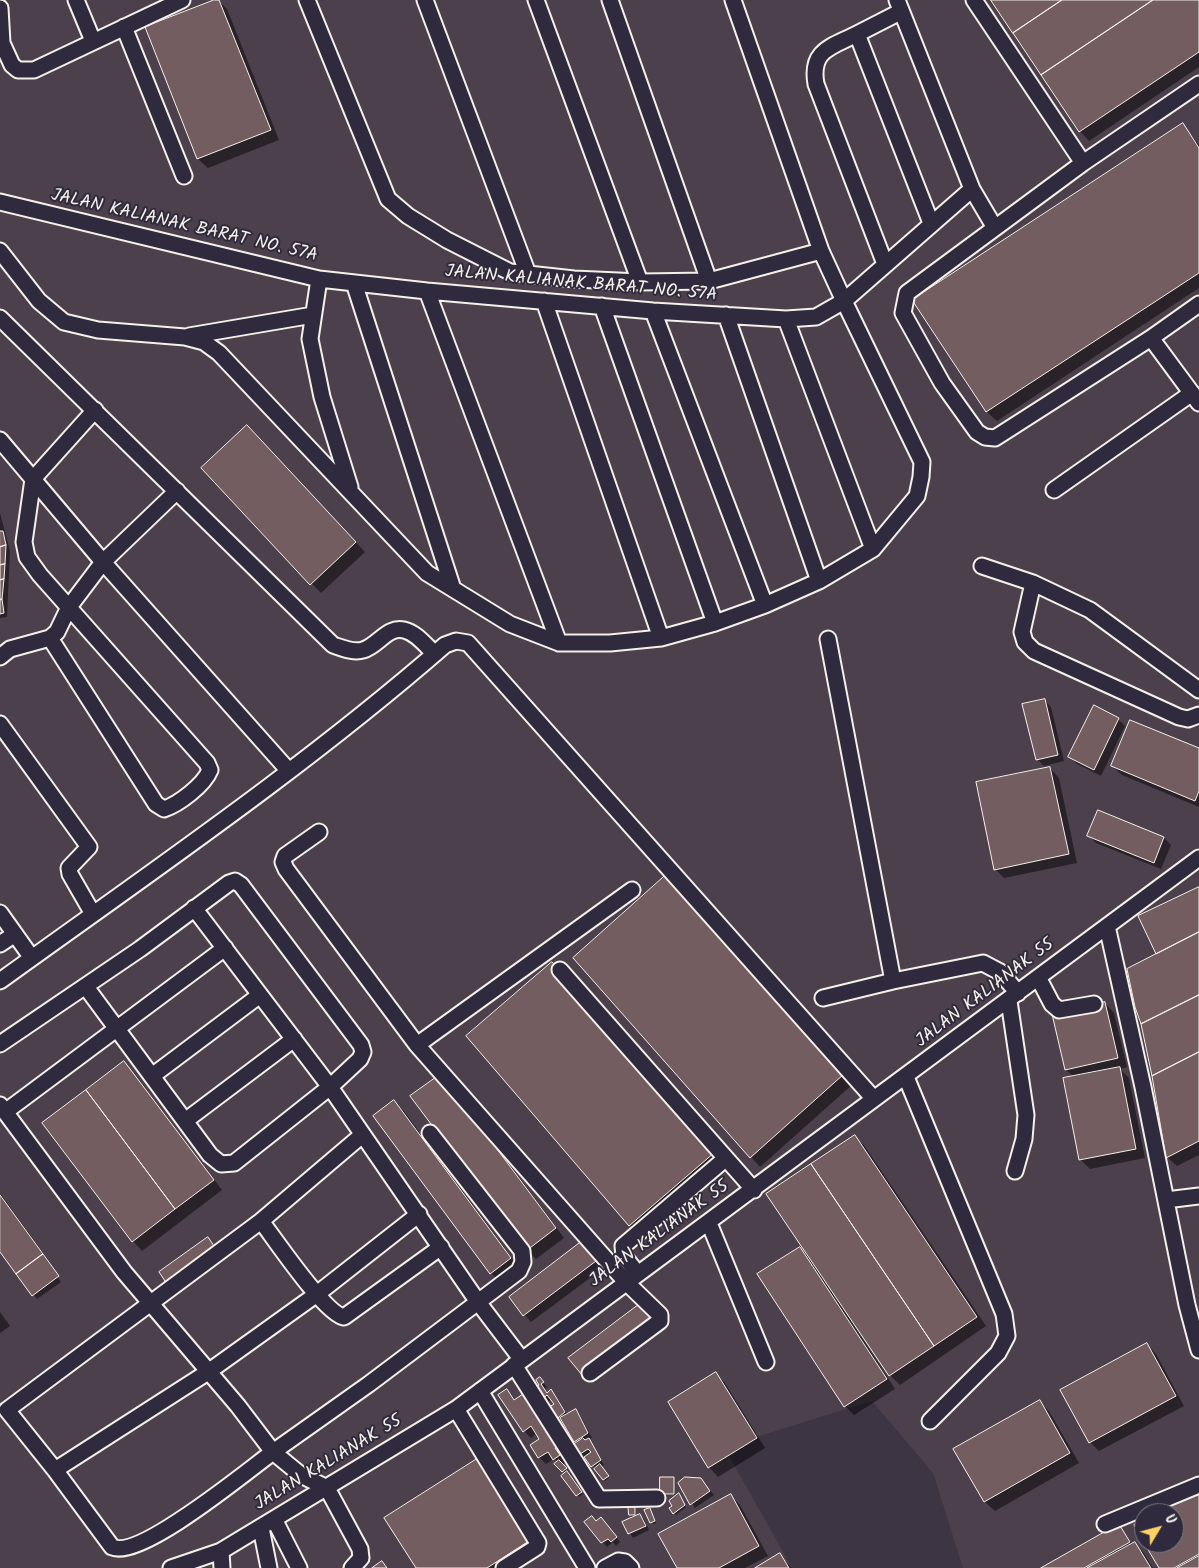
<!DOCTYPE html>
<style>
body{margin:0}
#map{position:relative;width:1199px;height:1568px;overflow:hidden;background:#3d3444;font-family:Kalam,sans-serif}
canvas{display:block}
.north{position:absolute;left:1134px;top:1503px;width:50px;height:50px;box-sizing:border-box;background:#2f2a3d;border:1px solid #7e7a81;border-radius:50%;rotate:53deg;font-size:14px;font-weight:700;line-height:20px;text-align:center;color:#f4f1e8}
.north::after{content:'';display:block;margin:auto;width:18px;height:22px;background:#ffd166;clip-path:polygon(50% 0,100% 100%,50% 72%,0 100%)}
</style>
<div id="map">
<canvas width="1199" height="1568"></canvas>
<div class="north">U</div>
</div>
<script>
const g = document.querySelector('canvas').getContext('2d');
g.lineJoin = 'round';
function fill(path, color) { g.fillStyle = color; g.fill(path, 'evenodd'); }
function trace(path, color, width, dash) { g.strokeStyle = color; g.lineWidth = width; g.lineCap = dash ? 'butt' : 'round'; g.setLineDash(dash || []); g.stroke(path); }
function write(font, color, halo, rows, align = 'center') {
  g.font = font + ' Kalam,sans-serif'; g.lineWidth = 4; g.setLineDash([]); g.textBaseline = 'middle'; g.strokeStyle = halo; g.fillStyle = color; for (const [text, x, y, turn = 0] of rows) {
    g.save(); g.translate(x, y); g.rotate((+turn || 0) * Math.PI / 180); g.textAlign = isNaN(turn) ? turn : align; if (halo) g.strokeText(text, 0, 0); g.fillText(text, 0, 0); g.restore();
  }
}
fill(new Path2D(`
 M0,0h1199v1568h-236l-30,-95 -61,-72 -148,46 68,121h-792zM1144,1513h30v30h-30z`), '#4d404d');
fill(new Path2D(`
 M218,0l9,9 52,131 -71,28 -10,-9 -52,-131z
 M992,0h207v67l-110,74 -9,-10z
 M1182,124l17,21v143l-202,133 -10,-9 -73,-112z
 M256,436l109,116 -44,41 -118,-125z
 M0,513l10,38 -3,66 -7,1z
 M1044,700l7,7 13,54 -20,5 -7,-7z
 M1118,719l7,7 -24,50 -24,-12 -7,-7z
 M1199,749v58l-77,-32 -10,-9z
 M1050,768l9,10 18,85 -73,15 -9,-9z
 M1089,836l75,2 7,7 -10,24 -65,-26z
 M667,876l186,208 -93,83 -9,-10z
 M1199,889v266l-22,11 -10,-9 -10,-204z
 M552,964l171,198 -84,72 -9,-9z
 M1105,1003l9,10 13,54 -7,2 9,9 16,80 -55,11 -10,-10 -6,-82 -8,-7z
 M124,1063l98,127 -80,61 -9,-10z
 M450,1084l114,154 -28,21 -9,-9z
 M394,1102l10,9 115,157 -19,14 -9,-9z
 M854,1136l10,9 122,181 -86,59 -10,-10 -42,-63 -2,1 49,76 -41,26 -9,-9 -45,-158 10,10z
 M0,1193l51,71 -2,1 12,17 -24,17 -37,-49z
 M208,1239l16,20 -47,34 -7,-7z
 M581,1244l21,25 -71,53 -21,-24z
 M0,1312l10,14 -10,7z
 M1147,1344l9,10 28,52 -85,45 -9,-9z
 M716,1374l9,9 40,65 -47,29 -9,-10 -40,-65z
 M540,1379l7,8 -2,2 3,5 3,-3 4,4 13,20 8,-5 4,5 12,23 -3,1 15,26 -3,2 8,11 -4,3 -19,-24 -4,3 -4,-4 -1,-12 -14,-23 -5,4 -4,-4 2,-17 -4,-5 -6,5 -5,-4z
 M507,1391l60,61 -6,3 5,7 -4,3 21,29 -4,3 -16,-21 2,-2 -9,-10 2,-2 -4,-3 -8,5 -7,-7 2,-18 -4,-6 -6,5 -7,-7z
 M1039,1401l10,10 30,52 -84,48 -10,-9 -30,-53z
 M477,1460l9,10 52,81 -27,17h-94z
 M673,1479l2,16h-12l-2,-2z
 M680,1483l25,1 9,11 -19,13z
 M1199,1489v79h-39l-14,-25h28v-30h-17z
 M679,1495l7,12 -10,8 -5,-7z
 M730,1495l10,10 28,51 -23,12h-66z
 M630,1503l6,2v12l3,-2 5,4 5,11 -16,8 -9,-15 9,-5 -3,-3z
 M650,1509l6,14 -3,1 -2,-2z
 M586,1522l19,1 15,19 -4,4 -3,-4 -6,5z
 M1119,1525l14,20 2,-1 9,9 9,15h-110z
 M780,1555l12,13h-35z`), '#0007');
const building = new Path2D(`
 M214,0h5l52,130 -74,29 -52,-132z
 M991,0h71l-49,33z
 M1062,0h91l-112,75 -28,-42z
 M1153,0h46v52l-120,80 -38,-57z
 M1183,123l16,25v125l-213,139 -74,-112z
 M247,425l109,117 -46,43 -109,-117z
 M0,531h3l3,14 -6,2z
 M6,545l-1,19 -5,1v-18z
 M5,564l-1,15 -4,1v-15z
 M4,579l-2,20 -2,1v-20z
 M2,599l2,14 -4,1v-14z
 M1045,699l13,56 -22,5 -14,-56z
 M1094,705l25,13 -25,52 -26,-13z
 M1130,720l69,28v43l-4,10 -84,-35z
 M1050,767l19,87 -75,16 -18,-88z
 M1098,810l66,27 -10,26 -67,-27z
 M667,874l177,200 -94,84 -177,-200z
 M1199,887v45l-43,22 -18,-38z
 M1199,932v63l-58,29 -6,-17 -8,-38z
 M552,962l163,190 -86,74 -163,-190z
 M1199,995v57l-47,24 -11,-52z
 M1105,1002l13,56 -53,12 -13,-56z
 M1199,1052v89l-33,17 -14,-82z
 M124,1061l90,119 -39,29 -89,-119z
 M1120,1067l16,82 -57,11 -16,-82z
 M441,1074l115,154 -30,23 -116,-155z
 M86,1090l89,119 -43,33 -90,-119z
 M394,1100l117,158 -21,16 -117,-158z
 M855,1135l122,182 -43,29 -123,-182z
 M811,1164l123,182 -45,30 -123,-182z
 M0,1195l43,59 -27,20 -16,-22z
 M208,1237l10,15 -49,35 -10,-15z
 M581,1242l15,19 -73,55 -14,-19z
 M800,1247l87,132 -43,28 -87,-133z
 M43,1254l16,22 -27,20 -16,-22z
 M645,1300l13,17 -76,58 -14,-17z
 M1147,1343l29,53 -87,47 -29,-53z
 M716,1372l41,66 -49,30 -40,-66z
 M540,1377l4,5 -3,2 6,9 4,-4 14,23 -12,10 -8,-12 9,-6 -7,-9 -7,6 -8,-12 7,-4 -3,-5z
 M507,1389l7,11 9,-6 3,4 3,-2 32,49 -6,3 5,7 -7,5 -5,-8 -10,6 -8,-13 9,-6 -8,-13 -8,6 -25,-37z
 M1040,1400l30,53 -86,49 -31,-53z
 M576,1409l12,24 -14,9 -14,-24z
 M583,1438l2,2 4,-2 12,22 -10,7 -7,-10 7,-5 -3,-3 -11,7 -4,-11z
 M477,1459l52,82 -42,27h-71l-32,-50z
 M559,1460l8,8 -5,4 -8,-8z
 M600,1464l9,12 -6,4 -9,-11z
 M567,1471l15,21 -6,4 -15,-20z
 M660,1477h14v17h-14z
 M685,1477l16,1 9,13 -20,14 -12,-22z
 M1199,1488v66l-25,14h-15l-15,-25h30v-30h-19z
 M679,1493l6,12 -12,9 -4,-6 3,-2 -3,-5z
 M731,1494l28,52 -40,22h-42l-19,-34z
 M628,1502h7v13h-6z
 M650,1508l5,13 -5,2 -6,-13z
 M640,1514l6,12 -18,8 -6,-12z
 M592,1516l4,5 5,-4 16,20 -6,5 -3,-3 -7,4 -17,-21z
 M1144,1519v23l-10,-17z
 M1119,1524l11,18 -46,26h-43z
 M1135,1542l16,26h-64z
 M780,1553l9,15h-34z
 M1199,1556v12h-22z
 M382,1561l5,7h-15z`);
fill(building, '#735d61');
trace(building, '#f4f1e8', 1);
const minor = new Path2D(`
 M76,0l17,41
 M307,0l81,199 20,17 39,24 63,32 64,7 66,3 69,-1 112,-30
 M425,0l103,274
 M536,0l104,282
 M610,0l99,281
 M897,0l75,189 23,39
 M974,0l109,163
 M0,8l2,35
 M900,12l-43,22 74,189
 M124,27l60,149
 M857,34c-26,13 -47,16 -41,50l69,180
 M0,44l2,-1 10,22 6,5h16l148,-70
 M1199,84l-116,79 -176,130 -4,20 39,70 35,49 8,5 10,1 156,-100 48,-34
 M0,202l319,77 108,12 226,20 133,8 30,-2 28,-16 -23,-50 -88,-251
 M0,251l39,50 25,21 34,8 87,7 19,5 15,11 208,220 83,51 49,19h51l51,-5 54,-15 50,-18 54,-24 54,-32 44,-53 4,-19 1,-15 -78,-161 128,-112
 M319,279l-9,60 12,58 28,90
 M354,283l99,306
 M427,291l132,352
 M544,301l117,337
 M602,306l113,317
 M653,311l112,294
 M726,315l93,266
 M0,318l333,327c9,3 21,8 30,5 15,-4 24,-24 41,-20 13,3 22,16 31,24
 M786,319l87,230
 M189,336l124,-21
 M1151,338l48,65
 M0,440l103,122 186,209
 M1054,490l138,-97
 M982,566l51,17 57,27 109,80
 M1033,583l-11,49 3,10 9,9 145,66 9,2 11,-4
 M50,638l106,166 8,5c15,-5 40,-24 46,-39l-3,-7 -167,-188 -13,-18 -3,-15 9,-63 62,-69
 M828,639l65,342 90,-18 17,9 18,21
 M0,657l10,-8 40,-11 7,-6 12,-25 34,-45 74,-71
 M0,724l89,123 -20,21 1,6 23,40
 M319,832l-34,24 -2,6 3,7 131,176 209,237 34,33v6l-70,52
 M0,913l32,45
 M1107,926l36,161 44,218 12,45
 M0,944l15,-10
 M560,970l194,220
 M1039,979l13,25 7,6 35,-6
 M0,981c151,-109 305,-214 445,-336l11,-4 12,2 406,456
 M823,998l70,-17
 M1009,1001l17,114 -2,24 -9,32
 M0,1044l140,-95 89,-66 6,-2 6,4 120,160 2,7 -3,7 -30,28 -96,76 -13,1 -11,-9 -124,-168
 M417,1045l215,-155
 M152,1076l108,-81
 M906,1077l98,237 3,22 -9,17 -68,68
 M0,1105l124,167 114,134 35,46 96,-68 109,-82 -148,-215 -136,-179
 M5,1112l220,-164
 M185,1121l109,-82
 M430,1133l92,118 1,11 -4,9 -41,31 44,58
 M1166,1200l33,-4
 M261,1221c14,18 64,93 83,96l97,-70
 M709,1223l57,139
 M638,1274l-14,-18 -1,-10 102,-87
 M514,1365l85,134 58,-1
 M480,1391l107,177
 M456,1409l82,134 -1,4 -33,21
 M55,1470l-48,-60 254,-189 100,-85
 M274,1519l25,49
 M1105,1524l94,-39
 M261,1528l8,40
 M221,1551l1,17
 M171,1568l50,-17 235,-142 743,-551
 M352,1568l9,-10 -1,-9 -33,-61 -26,-13 -28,-23c-26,19 -133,108 -161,95l-57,-77 153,-98 109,-78 102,-80
 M605,1568l13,-7 7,1 6,6`);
trace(minor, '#f4f1e8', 19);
trace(minor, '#2f2a3d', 15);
write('18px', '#f4f1e8', '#2f2a3d', [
 ["JALAN KALIANAK BARAT NO. 57A",184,227,13],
 ["JALAN KALIANAK BARAT NO. 57A",581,285,5],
 ["JALAN KALIANAK 55",986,994,-37],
 ["JALAN KALIANAK 55",660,1235,-36],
 ["JALAN KALIANAK 55",329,1464,-31]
]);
</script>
